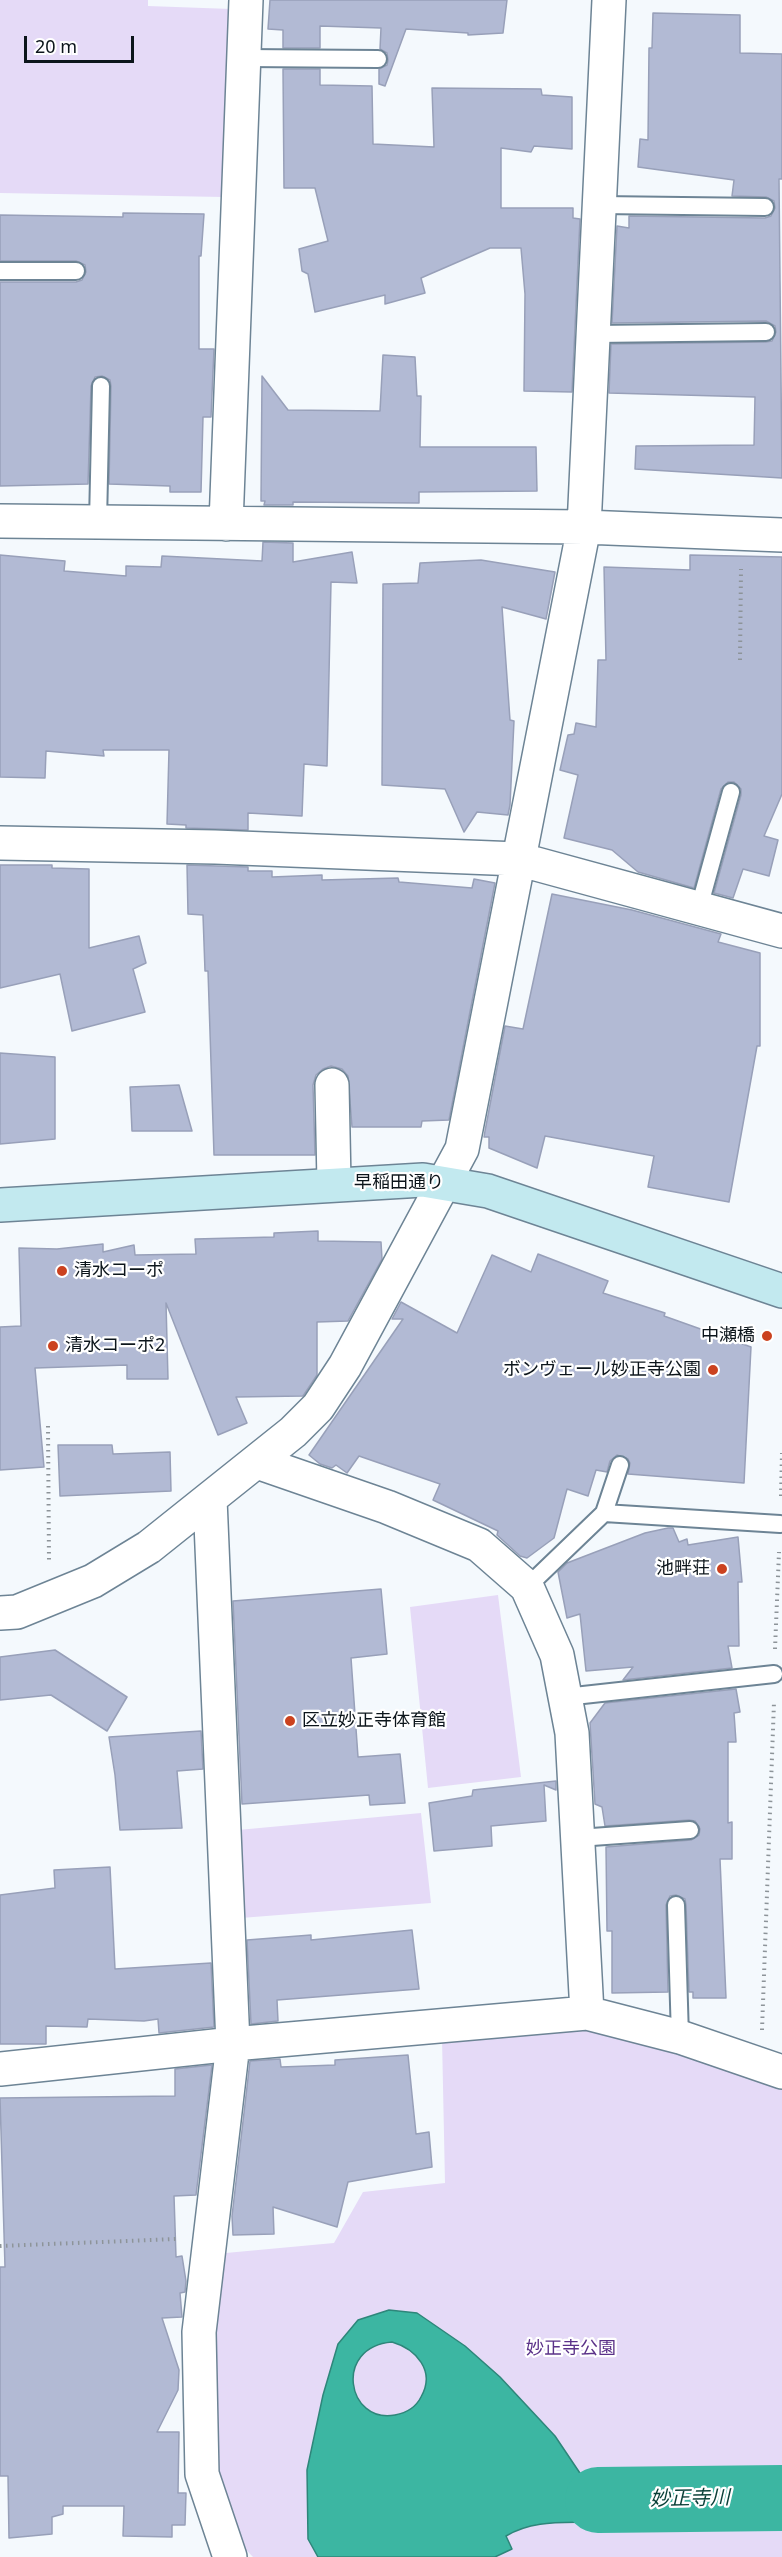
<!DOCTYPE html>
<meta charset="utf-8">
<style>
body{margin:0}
#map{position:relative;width:782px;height:2557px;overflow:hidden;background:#f4f9fd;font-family:"Noto Sans",sans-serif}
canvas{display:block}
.scale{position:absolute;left:24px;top:36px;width:110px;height:27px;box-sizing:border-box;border:3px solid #0c151b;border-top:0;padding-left:8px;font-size:18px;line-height:21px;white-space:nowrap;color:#0c151b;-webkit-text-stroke:4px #fff;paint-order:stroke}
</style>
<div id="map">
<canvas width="782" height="2557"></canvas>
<div class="scale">20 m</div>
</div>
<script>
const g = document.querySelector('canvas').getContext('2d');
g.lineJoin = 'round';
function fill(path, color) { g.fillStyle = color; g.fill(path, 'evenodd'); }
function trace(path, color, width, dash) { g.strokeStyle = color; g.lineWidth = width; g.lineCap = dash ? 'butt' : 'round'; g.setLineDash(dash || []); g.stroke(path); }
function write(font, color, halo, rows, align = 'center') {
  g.font = font + ' "Noto Sans","Noto Sans JP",sans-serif'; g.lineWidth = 4.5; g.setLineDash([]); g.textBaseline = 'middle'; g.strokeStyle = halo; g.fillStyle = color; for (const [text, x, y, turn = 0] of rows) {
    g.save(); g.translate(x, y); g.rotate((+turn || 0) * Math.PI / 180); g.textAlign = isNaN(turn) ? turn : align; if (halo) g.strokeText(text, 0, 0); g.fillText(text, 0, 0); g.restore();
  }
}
fill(new Path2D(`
 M0,0h148v6l83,3 -8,188 -223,-4z
 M498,1595l23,182 -93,11 -18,-181z
 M421,1813l10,90 -190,15 -3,-88z
 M569,2023l213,57v477h-529l-24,-25 -19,-61 5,-217 119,-11 29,-51 82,-9 -3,-145z`), '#e5daf7');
const water = new Path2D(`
 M389,2310l28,3 48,33 35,31 55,59 43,64 2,19 -8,3c-31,1 -59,-2 -86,14l6,13 -17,8h-177l-10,-18 -1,-69 16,-75 15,-51 20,-24zM392,2342c24,7 44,29 29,55 -5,10 -15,16 -26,18 -48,9 -62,-68 -3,-73z`);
fill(water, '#3cb6a2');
trace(water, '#2e867a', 1.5);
trace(new Path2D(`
 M598,2500l184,-2`), '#3cb6a2', 66);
const building = new Path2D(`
 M270,0h237l-4,33 -35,2v-2l-62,-4 -21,57 -6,-2v-15l8,-4 1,-5 -1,-7 -7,-4 1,-21 -61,-2v22h-37v-18l-15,-1z
 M653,13l87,2v38l42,1v125h-3l3,299 -147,-9 1,-23 118,-1 1,-48 -146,-4 2,-49 155,-2 6,-1 4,-9 -1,-6 -9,-5 -154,2 5,-97 12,2v-12l136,2 6,-2 4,-8 -1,-7 -8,-4 -34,-1 2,-16 -96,-13 2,-28 8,1 1,-92h3z
 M283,69h37v16l52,1 1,58 61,3 -2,-59 109,1 1,6 30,2v52l-38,-3 -3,6 -30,-4v60h72v10l7,1 -8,173 -48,-1 1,-97 -4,-46h-31l-69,30 4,15 -40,11v-9l-70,17 -7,-38 -6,-3 -3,-22 29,-8 -13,-53h-31z
 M123,213l81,1 -3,42h-2v93h15l-3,68h-8l-2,75h-31v-6l-61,-2 2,-98 -1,-6 -8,-4 -7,1 -4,9 -3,98 -88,2v-204h76l6,-2 4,-8 -1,-7 -9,-4h-76v-46l123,2z
 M383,355l32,2 2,39h4l-1,51h116l1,44 -118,1v11l-126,-1v3h-29l1,-4h-4l1,-125 26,34 92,1z
 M263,542l30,1v19l59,-10 5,31 -26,-1 -4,184 -23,-2 -2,52 -54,-3v17l-62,-2v-3l-19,-1 2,-74h-66l1,6 -58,-5 -1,27 -45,-1v-222l65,6 -1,10 62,5v-10l35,1 1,-11 100,5z
 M690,555l92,2v237l-18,42 14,4 -9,36 -26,-7 -10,29 -19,-5 27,-98v-6l-7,-7h-6l-7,7 -27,99 -56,-16 -26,-22 -48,-12 14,-63 -18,-5 8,-35 6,-1 2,-11 20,4 2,-67h8l-2,-93 86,3z
 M481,560l74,12 -9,47 -44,-12 8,113 4,1 -4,84 -2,10 -31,-3 -13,20 -19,-43 -63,-4 1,-201 35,-1 2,-20z
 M0,865h52v3l37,1v79l50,-12 7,27 -13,6 12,43 -73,19 -12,-57 -60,14z
 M187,865l61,2v4h24v6l50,-2v5l76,-2 1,4 73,6 2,-9 21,4 -46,237 -27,1 -1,6h-69l-4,-51 -6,-7 -11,-3 -8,3 -7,6 -3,10 2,70h-101l-6,-184h-3l-2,-56 -15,-1z
 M552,894l80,16 89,24 -3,8 42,11v93h-3l-28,156 -81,-15 6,-31 -109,-20 -8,32 -48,-20v-11h-5l1,-6 20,-105 18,3z
 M0,1053l55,4v82l-55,5z
 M179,1085l13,46h-60l-2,-44z
 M318,1231v10l63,1 1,17 -34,62 -31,1v53l-14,21 -67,1 11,26 -29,12 -52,-132 2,76h-41v-14l-92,3 9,99 -44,3v-143l21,-1 -2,-78 38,1 46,-5v8l31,-7 1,10 61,-1 -1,-15 79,-2v-4z
 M538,1254l70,27 -5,12 62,20 -1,3 87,31 -7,136 -116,-9 2,-11 -2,-4 -11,-4 -7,6 -3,11 -11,-2 -8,26 -21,-7 -13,49 -27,20 -7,-2 -23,-21 1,-4 -65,-31 7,-16 -81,-28 -12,17 -11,-8 -4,3 -12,-4 -11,-9 94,-136h-11l9,-17 56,31 35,-78 39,17z
 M58,1445h54l1,9 57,-2 1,39 -111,5z
 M668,1528h5l6,14 8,-3 1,6 50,-8 4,45h-4l1,64h-11l4,22 -109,12 10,-13 -47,4 -6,-57 -13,4 -9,-46 9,-9 78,-30z
 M381,1589l6,65 -36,4 7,99 42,-3 5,49 -35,2 -1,-10 -127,9 -9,-203z
 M55,1650l72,47 -20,34 -56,-36 -51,5v-43z
 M736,1689l4,23 -6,1 2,29h-8v81l4,-1v37h-12l6,139h-33v-6h-4l-3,-87 -1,-6 -9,-4 -6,1 -4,9 2,87 -56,1v-62h-5l-1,-84 85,-7 8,-5 1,-6 -5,-8 -6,-1 -84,6 -3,-19 -7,-3 -5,-81 15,-20z
 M201,1731l2,38 -26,2 5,57 -62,2 -5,-55 -6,-38z
 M556,1781v9l-12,-5 2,36 -55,5 1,20 -58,5 -5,-48 43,-7 1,-6z
 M110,1867l5,102 96,-6 3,64 -55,6 -1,-14 -14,2 -56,-2 -1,8 -41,-1v18h-46v-149l55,-7 -1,-18z
 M412,1930l7,59 -142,11 1,21 -27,3 -4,-84 64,-5v5z
 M408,2055l8,79 13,-2 3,35 -84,15 -11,45 -64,-20 1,27 -41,1 -1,-19 18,-155 30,-2 1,8 54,-2v-5z
 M212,2065l-16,130 -22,1 2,61 6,-1 4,25 -1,11 -5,1 2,24 -20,1 17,52 -1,20 -21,42h22l-1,61h8l-1,32h-13v12l-49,-1 1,-30h-61v8l-11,3v17l-43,4 -1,-62h-8v-209h5l-5,-169 175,-2v-27z`);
fill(building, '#b2bad4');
trace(building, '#98a0b9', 1.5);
const service = new Path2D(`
 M244,58l134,1
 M600,205l165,2
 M0,271h76
 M594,334l172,-2
 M98,522l3,-136
 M699,908l32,-116
 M604,1513l16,-48
 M527,1587l77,-74 176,11
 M565,1697l209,-23
 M578,1838l112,-8
 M676,1905l4,132`);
const minor = new Path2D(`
 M0,521l584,6 198,8
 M226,524l20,-524
 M0,843l215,4 303,12 264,72
 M332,1085l2,98
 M257,1462l130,45 92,38 48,42 30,68 15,78 15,280
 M210,1499l23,545 -34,288 3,142 28,83
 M0,1613l17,-1 76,-31 56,-34 144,-115 25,-25 27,-41 117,-217 122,-622 25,-527
 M0,2069l233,-25 354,-31 93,24 102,35`);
const secondary = new Path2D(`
 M0,1205l423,-25 65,11 294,100`);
trace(service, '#6d8495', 20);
trace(minor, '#6d8495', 36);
trace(secondary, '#6d8495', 36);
trace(new Path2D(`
 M740,660l1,-91
 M48,1426l1,135
 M781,1496l1,-43
 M775,1649l4,-97
 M762,2030l12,-328
 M0,2246l176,-7`), '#8d9499', 4, [1.5, 4.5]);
trace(service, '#fff', 16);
trace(minor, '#fff', 33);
trace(secondary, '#c2e9ef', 33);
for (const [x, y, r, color] of [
 [62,1271,6,"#cb421f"],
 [767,1336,6,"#cb421f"],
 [53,1346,6,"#cb421f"],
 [713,1370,6,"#cb421f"],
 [722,1569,6,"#cb421f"],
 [290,1721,6,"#cb421f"]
]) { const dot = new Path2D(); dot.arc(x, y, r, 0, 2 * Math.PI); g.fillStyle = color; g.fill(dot); trace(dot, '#fff', 2); }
write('18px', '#0c151b', '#fff', [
 ["早稲田通り",399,1183]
]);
write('18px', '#0c151b', '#fff', [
 ["清水コーポ",74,1271],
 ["中瀬橋",755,1336,"right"],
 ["清水コーポ2",65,1346],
 ["ボンヴェール妙正寺公園",701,1370,"right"],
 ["池畔荘",710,1569,"right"],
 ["区立妙正寺体育館",302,1721]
], 'left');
write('18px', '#5b3289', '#fff', [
 ["妙正寺公園",571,2349]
]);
write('italic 20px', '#083f37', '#fff', [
 ["妙正寺川",690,2499,-1]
]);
</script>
